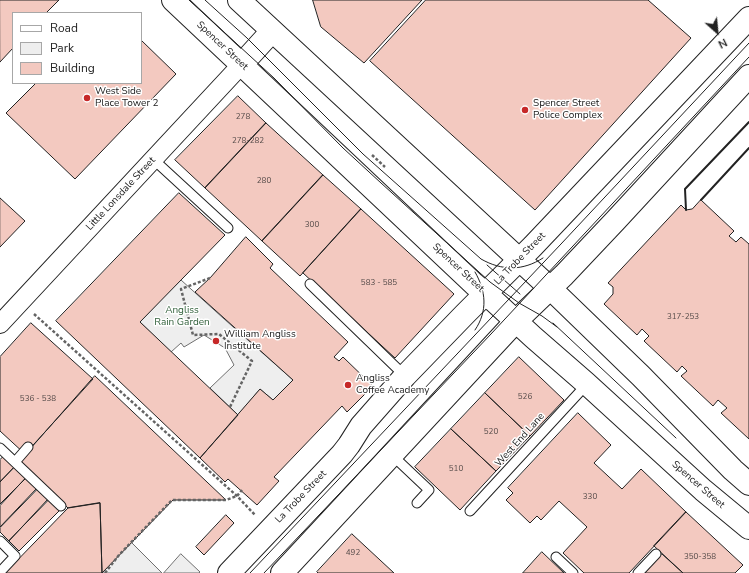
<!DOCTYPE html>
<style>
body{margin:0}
#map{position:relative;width:749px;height:573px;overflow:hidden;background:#fff;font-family:"Nunito Sans",sans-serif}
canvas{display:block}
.legend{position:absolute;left:12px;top:12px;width:130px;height:72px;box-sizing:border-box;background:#fff;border:1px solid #a7a7a7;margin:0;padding:5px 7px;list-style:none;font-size:12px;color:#222}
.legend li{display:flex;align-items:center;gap:8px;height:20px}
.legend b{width:20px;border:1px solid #a7a7a7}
.north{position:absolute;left:697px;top:12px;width:40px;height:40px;-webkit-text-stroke:3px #fff;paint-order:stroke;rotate:153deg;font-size:11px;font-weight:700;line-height:16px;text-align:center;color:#222}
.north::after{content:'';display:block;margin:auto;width:14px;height:18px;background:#222;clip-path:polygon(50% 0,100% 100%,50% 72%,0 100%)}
</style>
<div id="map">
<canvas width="749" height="573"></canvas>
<ul class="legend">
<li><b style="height:5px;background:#fff"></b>Road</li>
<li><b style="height:11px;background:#eee"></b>Park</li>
<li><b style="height:11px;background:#f3c9c0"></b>Building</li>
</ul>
<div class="north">N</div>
</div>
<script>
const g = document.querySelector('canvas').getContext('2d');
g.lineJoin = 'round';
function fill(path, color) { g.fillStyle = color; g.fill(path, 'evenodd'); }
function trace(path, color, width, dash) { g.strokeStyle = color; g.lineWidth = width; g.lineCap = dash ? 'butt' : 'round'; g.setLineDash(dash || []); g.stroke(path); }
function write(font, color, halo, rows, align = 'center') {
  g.font = font + ' "Nunito Sans",sans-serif'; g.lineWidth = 3; g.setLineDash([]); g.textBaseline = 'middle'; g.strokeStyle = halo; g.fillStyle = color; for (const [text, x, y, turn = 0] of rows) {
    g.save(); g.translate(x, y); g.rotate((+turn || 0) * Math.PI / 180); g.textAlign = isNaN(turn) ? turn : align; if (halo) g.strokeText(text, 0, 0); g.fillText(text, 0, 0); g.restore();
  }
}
const green = new Path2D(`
 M181,280l42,38 70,62 -20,20 -13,-11 -22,26 -28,-27 24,-23 -9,-17 -21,-13 -20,12 -3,-4 -10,9 -31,-30z
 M131,542l31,31h-60z
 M181,554l19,18 -1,1h-35z`);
fill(green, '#eee');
trace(green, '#6f6f6f', 1);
const building = new Path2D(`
 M0,0h59l-13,13h-33v35l-13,14z
 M313,0h109l-58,63 -43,-36z
 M426,0h222l43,38 -156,172 -165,-149z
 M141,40l35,34 -101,105 -69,-66 30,-30h105z
 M238,96l28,27 -61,65 -30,-28z
 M266,123l57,52 -61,66 -57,-53z
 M323,175l38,34 -61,67 -38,-35z
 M179,193l46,42 -85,87 98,93 -38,43 -144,-137z
 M0,198l25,23 -25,26z
 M701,200l33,31 -5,5 7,6 5,-5 8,7v195l-28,-26 6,-5 -9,-8 -5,6 -32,-30 6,-5 -5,-5 -5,6 -33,-31 5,-5 -7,-7 -5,6 -33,-31 9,-10v-7l-5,-4 73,-78 5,5 6,-1z
 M361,209l93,85 -59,64 -92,-85z
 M246,237l27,27 -3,4 78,74 -14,15 5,4 4,-4 30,29 -26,26 -5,-6 -68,71 5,4 -22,24 -29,-26 -3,3 -25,-24 60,-69 13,11 20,-20 -98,-88 15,-14z
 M31,323l62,56 -68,75 -25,-23v-74z
 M519,357l45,43 -34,36 -45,-43z
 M95,376l131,124h-53l-71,73 -2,-70 -32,5 -48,-47z
 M485,393l45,43 -34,35 -45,-42z
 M578,413l33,32 -17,18 28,26 19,-20 45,43 -57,61h-45l-21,-20 24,-26 -28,-26 -18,19 -4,-4 -7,7 -24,-23 7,-7 -5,-5z
 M451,429l45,42 -36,39 -45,-43z
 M4,456l11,10 -15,16v-22z
 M15,467l11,11 -26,26v-22z
 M26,478l11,10 -37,39v-21z
 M38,489l10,10 -39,42 -9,-9v-4z
 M49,500l11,10 -41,41 -10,-10z
 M100,503l2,70h-97l63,-65z
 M686,512l57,53 -8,8h-52l-29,-27z
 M226,515l8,8 -30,32 -8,-8z
 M352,534l42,39h-76l-1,-1z
 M542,552l22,21h-41z
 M662,554l21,19h-38z`);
fill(building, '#f3c9c0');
trace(building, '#222', 1);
const lane = new Path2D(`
 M153,159l75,69
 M310,284l95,92
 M0,448l61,58
 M392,455l37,35 -12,13
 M15,462l13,-15
 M470,511l117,-127
 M0,541l15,15 -15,16
 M556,557l17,16
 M638,573l18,-19`);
const street = new Path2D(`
 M0,324l242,-260`);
const secondary = new Path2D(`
 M173,0l301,284 20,17 39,36 54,47 116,106 46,38
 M239,0l311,288 91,88 92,94 16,14
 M242,64l30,-33
 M229,573l113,-119 7,-9 12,-19 44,-50 60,-62 68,-68 216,-228
 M282,573l234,-252 48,-46 52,-55 133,-144`);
trace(lane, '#222', 11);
trace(street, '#222', 20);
trace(secondary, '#222', 24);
trace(new Path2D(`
 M372,155l13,12
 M210,278l-29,11 12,46 26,-1 33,27 -22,46
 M34,314l203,182 18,19
 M105,573l14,-18 53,-55h54l11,-4 5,-6`), '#646464', 2.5, [3, 2]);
trace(lane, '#fff', 9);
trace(street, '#fff', 18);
trace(secondary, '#fff', 22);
trace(new Path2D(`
 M189,0l85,78 69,70 38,35 109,99 29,21 23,13 15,11
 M205,0l42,38 116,116 118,105c21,12 42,12 62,-1
 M487,265l33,29
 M475,272c11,19 13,39 0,58
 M553,323l123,115
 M250,573l311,-329 188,-201
 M264,573l227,-239 258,-277`), '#222', 1);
trace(new Path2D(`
 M701,200l48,-52
 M686,210l-1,-21 64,-67`), '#222', 2);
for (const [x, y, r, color] of [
 [87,98,4,"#c62828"],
 [525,110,4,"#c62828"],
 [216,341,4,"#c62828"],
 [348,385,4,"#c62828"]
]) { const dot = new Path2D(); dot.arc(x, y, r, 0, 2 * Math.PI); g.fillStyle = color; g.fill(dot); trace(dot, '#fff', 1.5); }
write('8px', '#564c4a', null, [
 ["278",243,117],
 ["278-282",248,141],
 ["280",264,181],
 ["300",312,225],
 ["583 - 585",379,283],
 ["317-253",683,317],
 ["526",525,397],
 ["536 - 538",38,399],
 ["520",491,432],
 ["510",456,469],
 ["330",590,497],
 ["492",353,553],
 ["350-358",700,557]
]);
write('10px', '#222', '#fff', [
 ["Spencer Street",222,46,43],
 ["Little Lonsdale Street",121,194,-47],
 ["La Trobe Street",520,259,-46],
 ["Spencer Street",458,268,43],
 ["West End Lane",520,440,-48],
 ["Spencer Street",698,485,41],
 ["La Trobe Street",301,497,-46]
]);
write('10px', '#222', '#fff', [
 ["West Side",95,92],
 ["Place Tower 2",95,104],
 ["Spencer Street",533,104],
 ["Police Complex",533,116],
 ["William Angliss",224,335],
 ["Institute",224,347],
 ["Angliss",356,379],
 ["Coffee Academy",356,391]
], 'left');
write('10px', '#2f5e38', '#fff', [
 ["Angliss",182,311],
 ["Rain Garden",182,323]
]);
</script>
